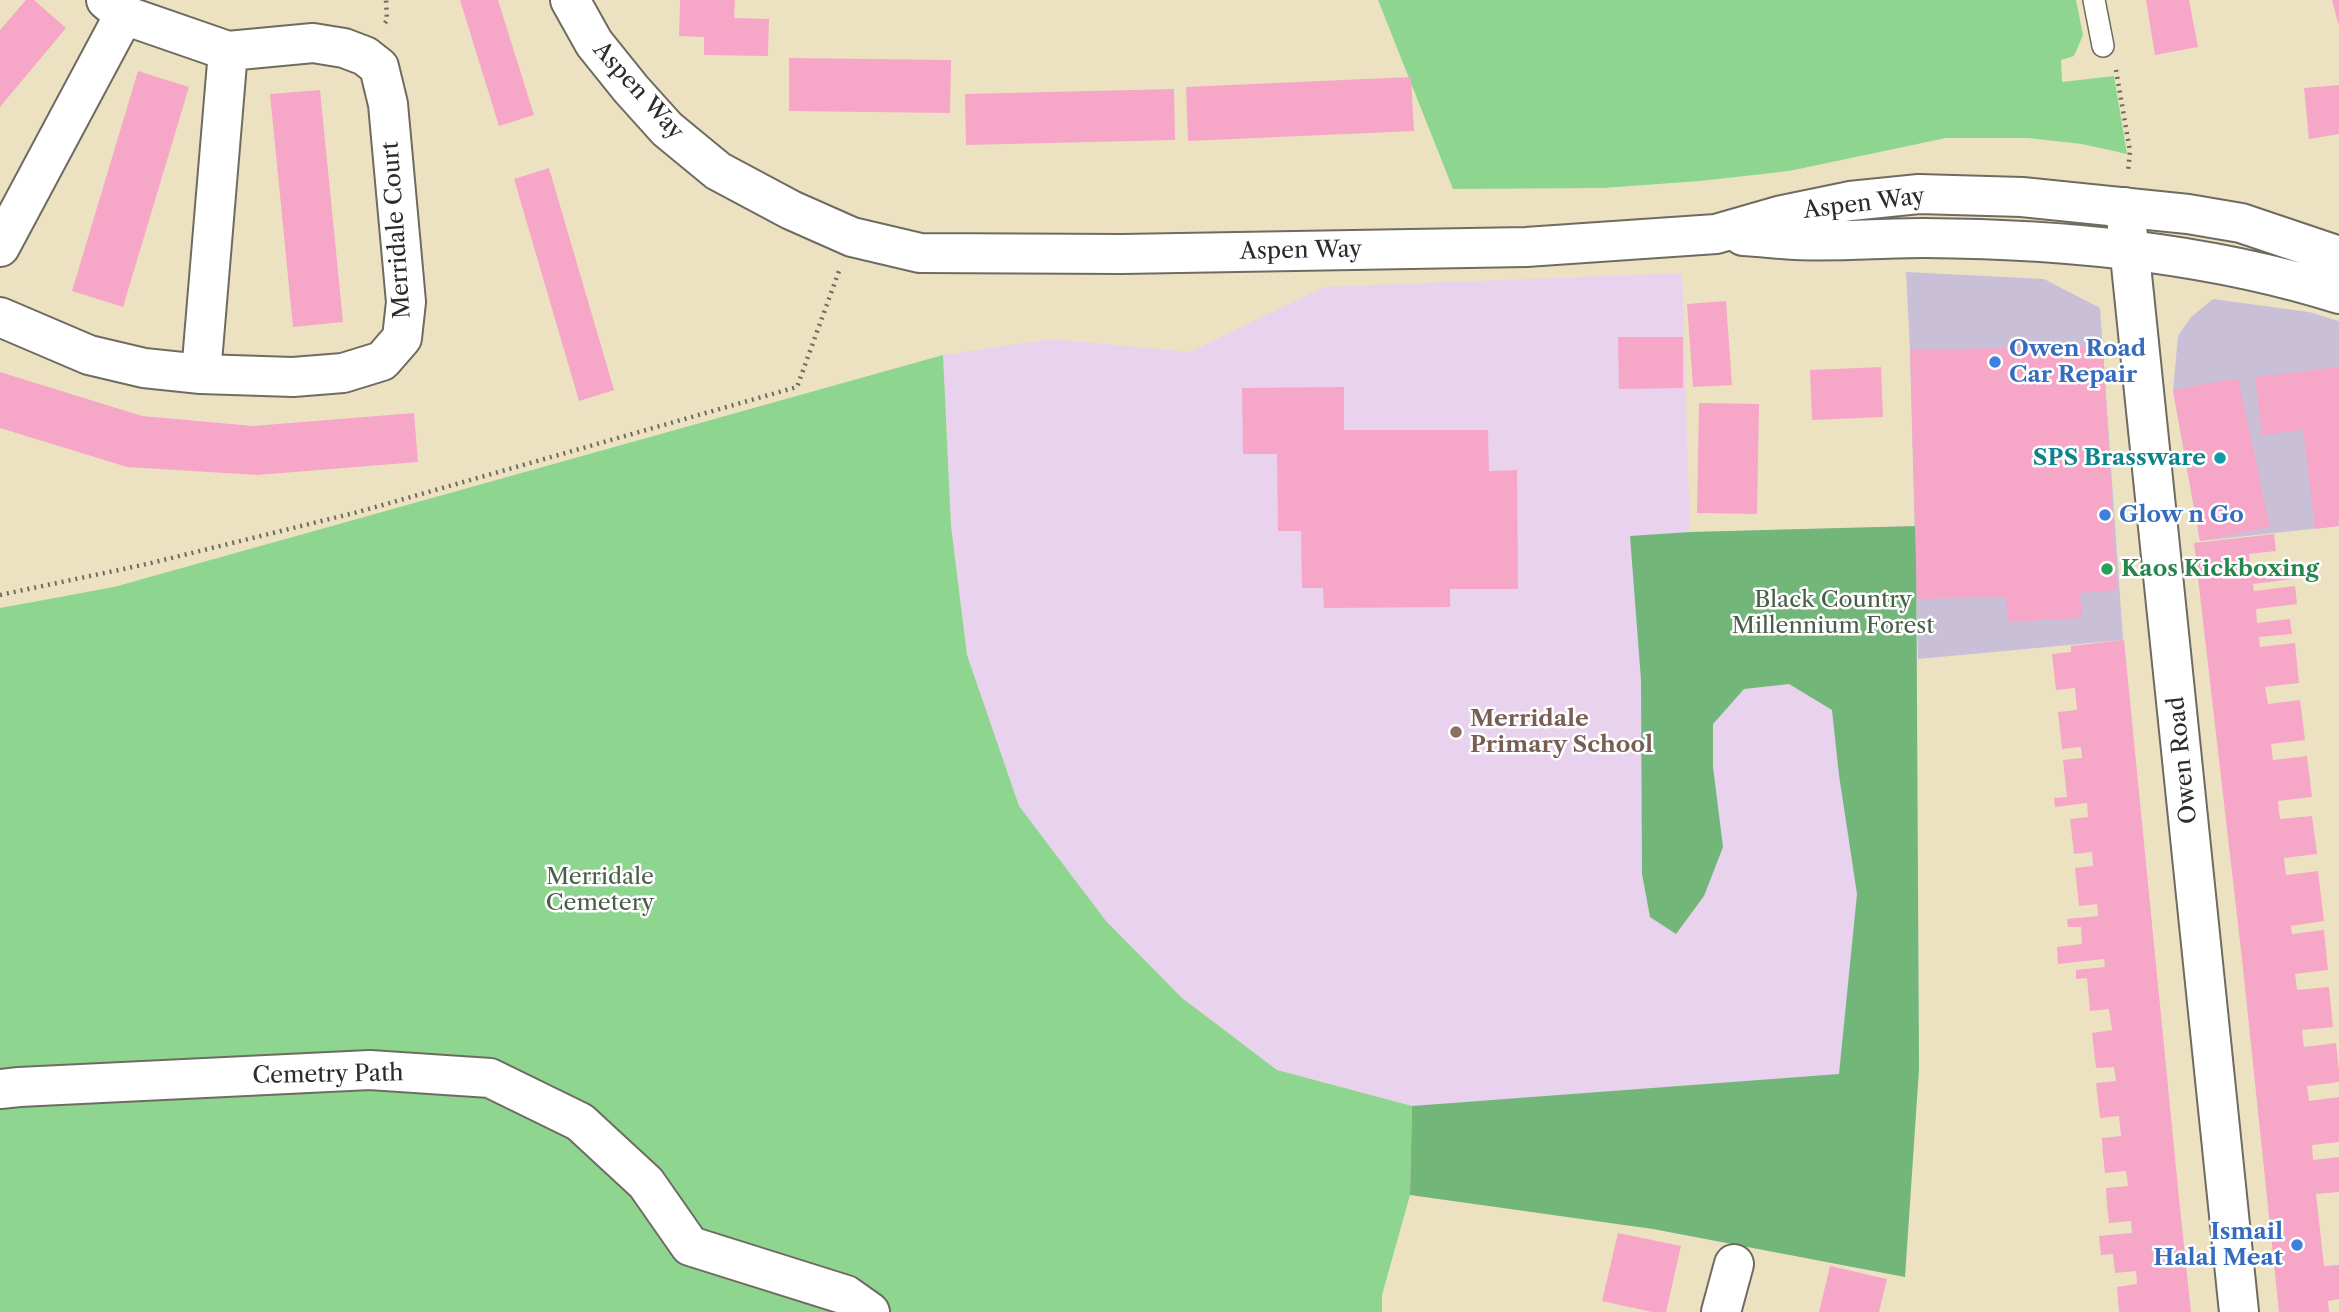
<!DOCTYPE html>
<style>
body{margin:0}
canvas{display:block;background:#ece2c2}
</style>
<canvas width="2339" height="1312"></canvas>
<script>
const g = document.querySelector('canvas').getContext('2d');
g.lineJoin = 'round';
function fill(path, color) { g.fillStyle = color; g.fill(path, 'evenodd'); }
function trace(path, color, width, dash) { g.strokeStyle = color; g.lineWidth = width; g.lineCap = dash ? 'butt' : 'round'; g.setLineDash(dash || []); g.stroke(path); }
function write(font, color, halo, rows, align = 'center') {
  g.font = font + ' "Libre Caslon Text",serif'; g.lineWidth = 5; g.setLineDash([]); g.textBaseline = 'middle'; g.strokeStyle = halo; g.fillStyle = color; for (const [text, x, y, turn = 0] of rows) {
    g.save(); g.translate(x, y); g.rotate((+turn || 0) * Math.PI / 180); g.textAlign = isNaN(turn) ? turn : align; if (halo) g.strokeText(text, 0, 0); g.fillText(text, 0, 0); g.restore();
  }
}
fill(new Path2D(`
 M1682,273l8,259 226,-6 3,543 -14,208 -252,-48 -243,-34 2,-89 -135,-36 -95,-72 -76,-77 -87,-115 -52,-151 -16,-129 -8,-171 108,-16 139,13 134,-65z`), '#e8d2ee');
fill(new Path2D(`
 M1906,272l138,7 56,29 23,332 -205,19 -8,-309z
 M2213,299l96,13 30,9v205l-139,15 -27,-151 5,-54 13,-19z`), '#c9bfd7');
fill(new Path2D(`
 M1378,0h698l7,35 -9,21 -13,4 1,22 52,-6 13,78 -45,-10 -54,-6h-82l-157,33 -89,10 -97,7 -150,1z
 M943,355l8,171 16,129 52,151 87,115 76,77 95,72 135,36 -2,89 -28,100v17h-1382v-704l114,-21z`), '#8ed590');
fill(new Path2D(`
 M1916,526l3,543 -14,208 -252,-48 -243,-34 2,-89 427,-32 18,-180 -18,-119 -7,-65 -43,-26 -45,5 -31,35v43l10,80 -19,49 -28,38 -26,-17 -8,-43 -1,-194 -11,-144 60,-4z`), '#72b67a');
fill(new Path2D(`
 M26,0h8l32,28 -66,79v-77z
 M460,0h38l36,115 -35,11z
 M680,0h55l-1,18 35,1 -1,37 -64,-1v-18l-25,-1z
 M2146,0h43l9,47 -43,8z
 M2332,0h7v23h-1z
 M789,58l162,2 -1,53 -161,-2z
 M138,71l51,16 -66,220 -51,-16z
 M1411,77l3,54 -226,10 -2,-54z
 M2339,85v49l-30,5 -5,-51z
 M1174,89l1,51 -209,5 -1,-51z
 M320,90l23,232 -50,5 -23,-233z
 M549,168l65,222 -35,11 -65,-222z
 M1726,301l6,84 -39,2 -6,-83z
 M1618,337h65v51l-64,1z
 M2103,346l14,244 -37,3 2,25 -74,4 -2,-25 -89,2 -7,-249z
 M1881,367l2,50 -71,3 -2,-50z
 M2339,367v159l-24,3 -12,-99 -41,5 -7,-58z
 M0,372l142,44 111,10 161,-13 4,49 -161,13 -130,-8 -127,-39z
 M2238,378l32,149 -70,14 -27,-151z
 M1344,387v43h144l1,41 28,-1 1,119h-68v18l-126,1 -1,-20h-21l-1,-57h-23l-1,-77h-34l-1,-66z
 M1699,403l60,1 -2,110 -60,-1z
 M2274,534l2,17 -27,3 1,14 41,-5 2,16 -40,5 1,7 41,-5 2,18 -41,5 1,14 33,-4 2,15 -33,3 1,10 35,-4 4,40 -34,4 3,17 32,-4 5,40 -34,4 2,16 34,-4 5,41 -34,4 1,10 1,8 32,-3 5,38 -33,4 2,17 32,-4 6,50 -33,5 1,8 32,-4 4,40 -33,4 1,7 1,9 32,-3 4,40 -31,3 1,11 1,6 32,-4 3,28v11l-32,4 2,15 30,-4v45l-27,3 1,15 26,-3v35l-23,2 8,72 15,-1v34l-11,2 1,11h-50l-37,-353 -48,-416z
 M2124,640l55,558 12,114h-72l-2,-25 20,-3 -1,-13 -21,2 -2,-19 -12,1 -2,-19 33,-3 -1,-12 -22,2 -2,-18 -1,-17 22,-2 -2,-15 -21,2 -2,-18 -1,-17 19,-2 -2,-20 -19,2 -4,-35 20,-2 -2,-14 -18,1 -4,-35 20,-3 -3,-21 -19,2 -3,-33 -11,1v-9l29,-3 -1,-8 -46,5 -1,-17 25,-3 -1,-17h-13l-1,-8 31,-3 -1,-12 -18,2 -4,-38 18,-2 -1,-14 -18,2 -4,-35 18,-2 -1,-14 -32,4 -1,-9 13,-1 -4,-37 19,-2 -1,-11 -19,2 -4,-37 19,-2 -2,-22 -19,2 -4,-36 19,-2v-6z
 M1618,1233l63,13 -15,66h-14l-50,-11z
 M1830,1266l57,13 -8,33h-60z`), '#f6a7c8');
const lane = new Path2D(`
 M2094,0l9,46`);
const street = new Path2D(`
 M570,0l24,43 37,46 36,40 51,42 73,39 61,27 68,16 202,1 404,-7 190,-13 66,-19 68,-14 69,-7 103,3 166,17 53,9 98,33
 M2125,207l114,1105
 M1743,236c18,1 35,3 53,4 42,2 85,-2 128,-2 139,1 282,14 415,56
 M0,247l124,-232
 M0,317l89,38 55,13 57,6 92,3 50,-4 39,-12 20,-23 4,-36 -18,-198 -9,-37 -14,-11 -21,-8 -31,-5 -85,8 -104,-36 -18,-15
 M201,374l27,-323
 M0,1089l19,-2 351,-17 120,8 90,44 66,61 44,63 156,49 24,17
 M1721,1312l13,-48`);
trace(lane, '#6f6b60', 24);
trace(street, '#6f6b60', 42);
trace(new Path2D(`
 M385,23l2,-3 -1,-20
 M2116,70l14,81 -2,21
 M0,595l147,-31 211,-52 439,-125 42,-116`), '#6f6b60', 4.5, [2, 5]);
trace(lane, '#fff', 21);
trace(street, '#fff', 38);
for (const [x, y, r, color] of [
 [1995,362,7,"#3f7fe0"],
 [2220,458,7,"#0f9aa8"],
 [2105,515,7,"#3f7fe0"],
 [2107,569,7,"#2e9e5b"],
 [1456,732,7,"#8d6e63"],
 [2297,1245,7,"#3f7fe0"]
]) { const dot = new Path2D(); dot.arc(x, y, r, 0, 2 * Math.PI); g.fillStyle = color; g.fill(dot); trace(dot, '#fff', 2.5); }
write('23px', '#2b2b2b', '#fff', [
 ["Aspen Way",638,91,48],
 ["Aspen Way",1864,204,-7],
 ["Merridale Court",397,230,-94],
 ["Aspen Way",1301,251,-1],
 ["Owen Road",2183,760,-96],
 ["Cemetry Path",328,1075,-1]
]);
write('bold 23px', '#366cbe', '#fff', [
 ["Owen Road",2009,349],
 ["Car Repair",2009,375],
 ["Glow n Go",2119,515],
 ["Ismail",2283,1232,"right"],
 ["Halal Meat",2283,1258,"right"]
], 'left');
write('bold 23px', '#0d838f', '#fff', [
 ["SPS Brassware",2206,458]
], 'right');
write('bold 23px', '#27864d', '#fff', [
 ["Kaos Kickboxing",2121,569]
], 'left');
write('23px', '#495e49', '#fff', [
 ["Black Country",1833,600],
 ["Millennium Forest",1833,626],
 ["Merridale",600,877],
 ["Cemetery",600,903]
]);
write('bold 23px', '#785e54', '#fff', [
 ["Merridale",1470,719],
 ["Primary School",1470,745]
], 'left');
</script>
